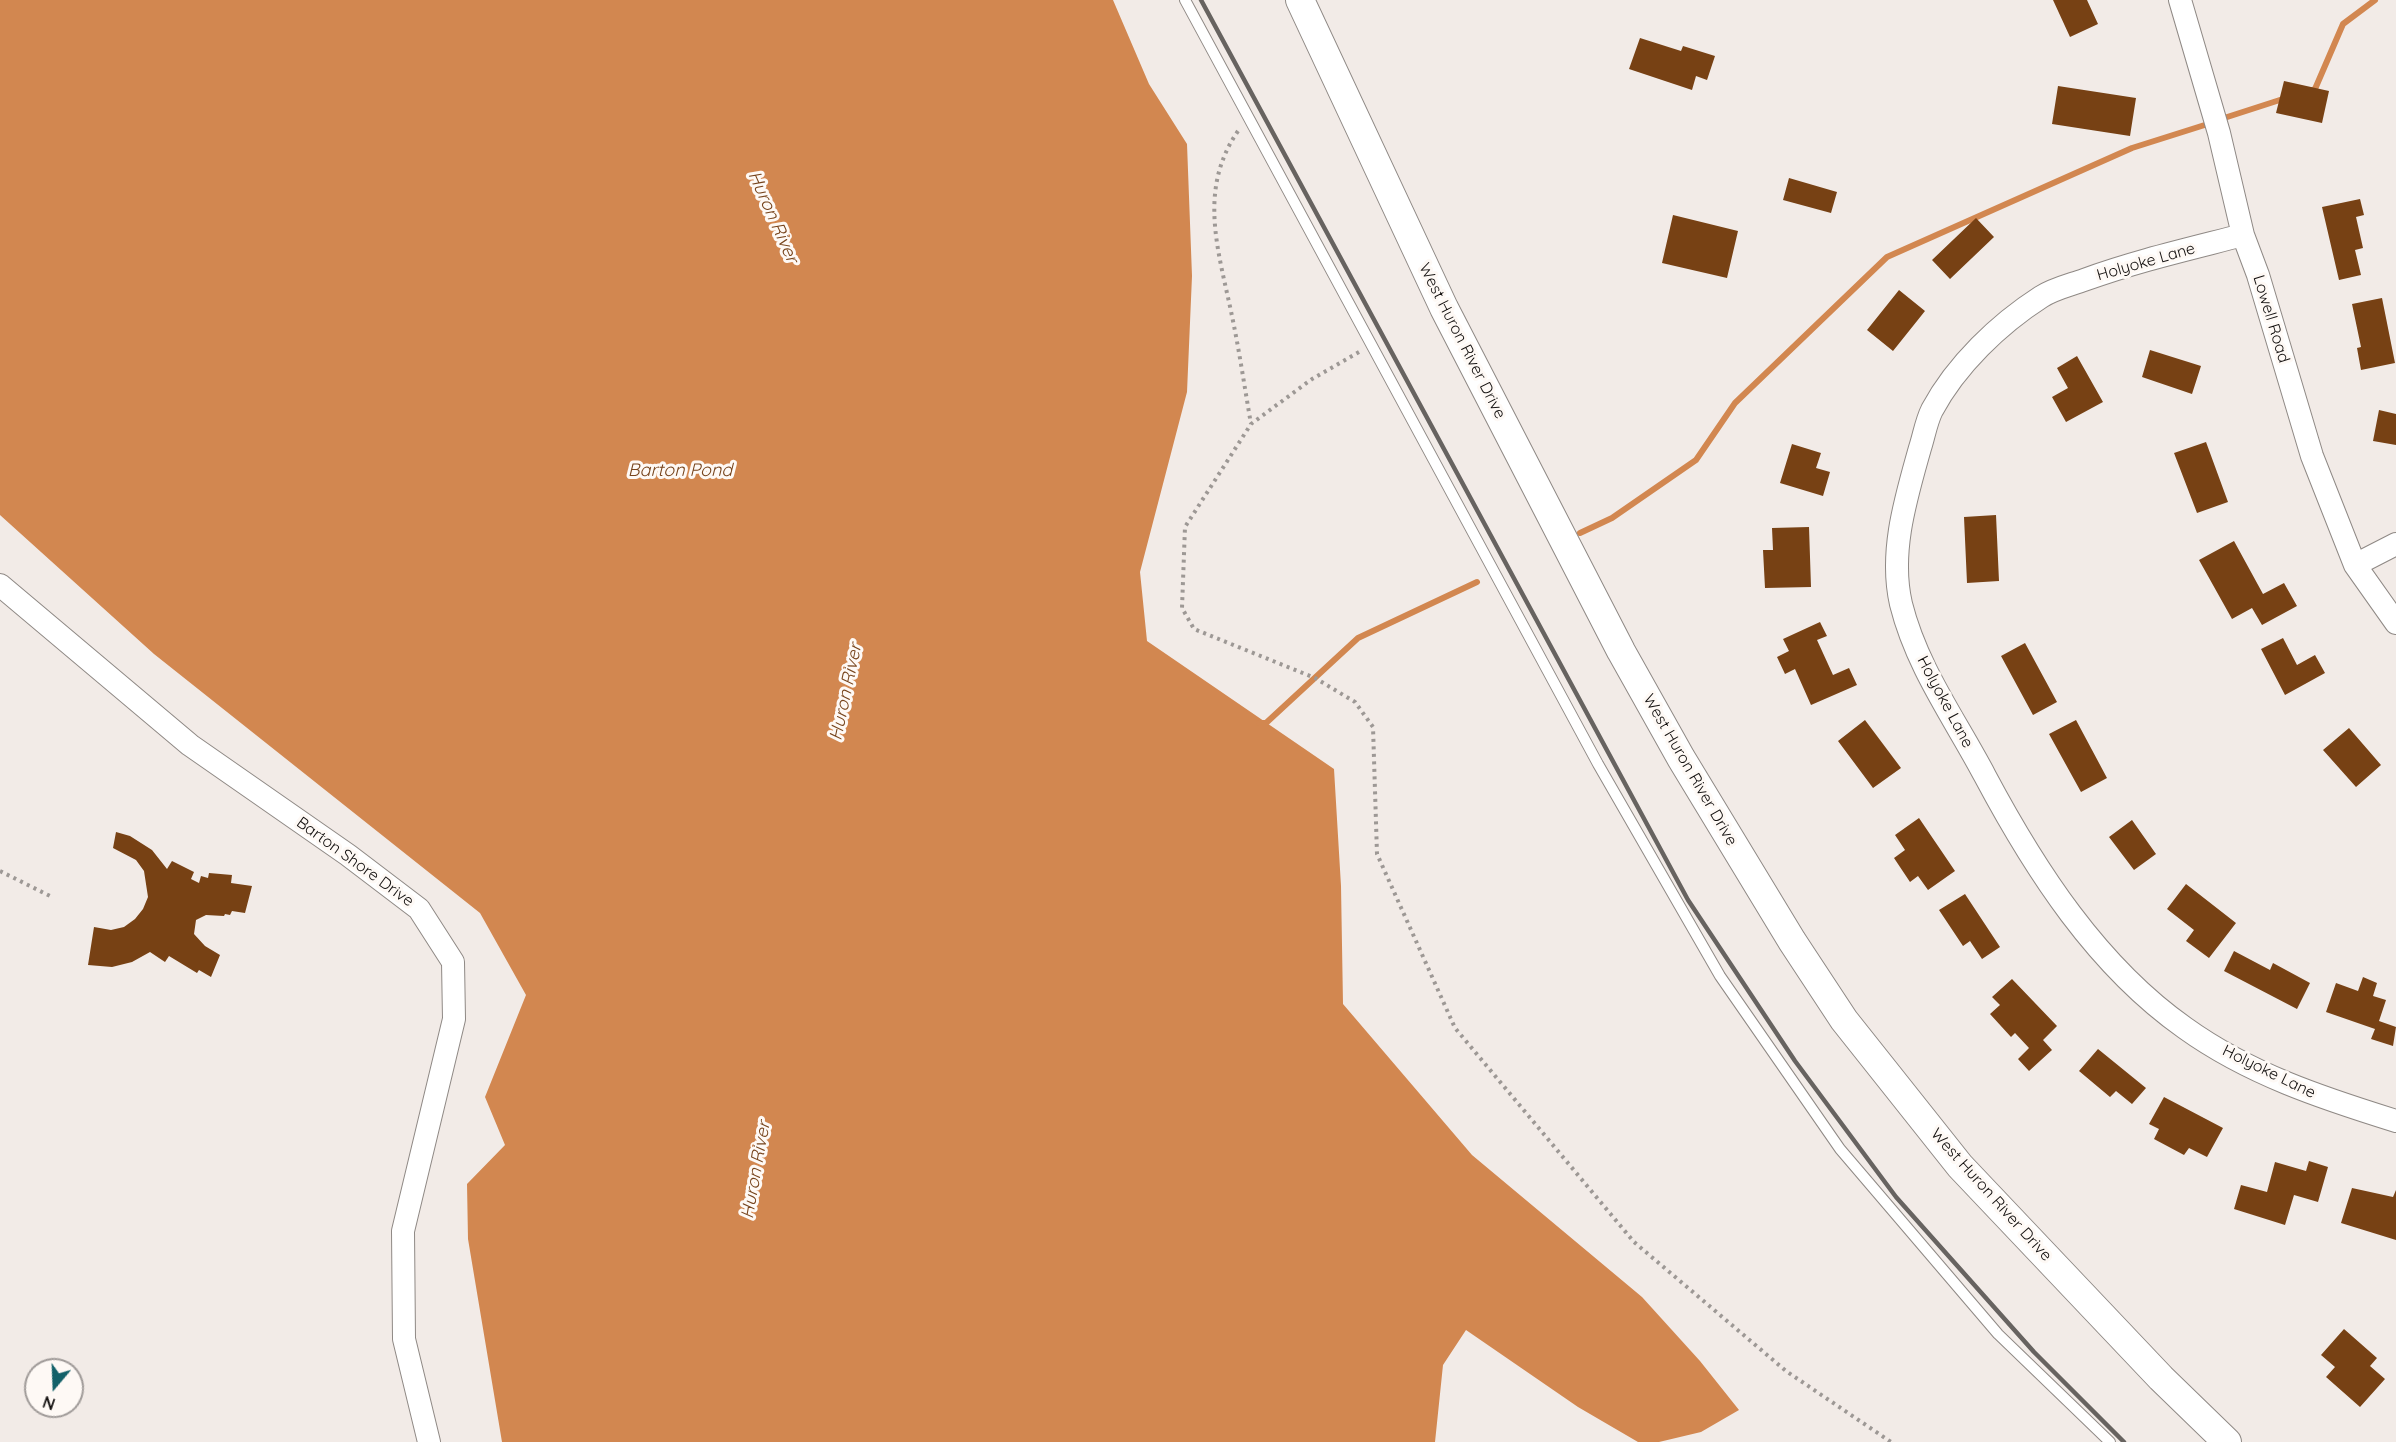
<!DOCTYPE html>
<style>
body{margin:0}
#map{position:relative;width:2396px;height:1442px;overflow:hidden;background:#f2ebe7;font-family:Quicksand,sans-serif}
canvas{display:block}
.north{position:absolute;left:24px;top:1358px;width:60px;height:60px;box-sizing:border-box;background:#fef9f5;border:2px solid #a09b99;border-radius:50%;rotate:199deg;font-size:16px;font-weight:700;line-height:24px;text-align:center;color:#120f0e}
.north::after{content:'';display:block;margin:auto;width:21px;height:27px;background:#126169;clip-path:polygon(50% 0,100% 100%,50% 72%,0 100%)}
</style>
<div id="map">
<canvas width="2396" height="1442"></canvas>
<div class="north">N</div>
</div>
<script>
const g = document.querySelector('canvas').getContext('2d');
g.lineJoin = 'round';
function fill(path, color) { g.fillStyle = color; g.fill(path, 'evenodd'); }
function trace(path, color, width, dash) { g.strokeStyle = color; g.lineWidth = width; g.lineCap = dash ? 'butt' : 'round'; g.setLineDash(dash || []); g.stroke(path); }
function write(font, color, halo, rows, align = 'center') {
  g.font = font + ' Quicksand,sans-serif'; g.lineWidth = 6; g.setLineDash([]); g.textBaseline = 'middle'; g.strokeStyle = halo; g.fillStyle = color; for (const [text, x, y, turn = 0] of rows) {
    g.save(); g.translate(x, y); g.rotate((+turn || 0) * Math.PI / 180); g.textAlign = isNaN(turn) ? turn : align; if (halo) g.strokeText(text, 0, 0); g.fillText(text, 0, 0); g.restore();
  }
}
fill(new Path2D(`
 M0,0h1113l36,84 38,60 5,132 -5,116 -47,180 7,69 187,128 7,117 2,118 129,151 170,142 58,64 39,49 -38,22 -42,10h-21l-60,-35 -112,-77 -23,35 -8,77h-933l-34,-203 -1,-55 38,-39 -20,-48 41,-102 -46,-82 -326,-259 -154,-139z`), '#d28750');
trace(new Path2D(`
 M2309,91l6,-2 28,-65 32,-24
 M2221,119l65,-21
 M1580,533l32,-15 84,-58 39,-57 152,-146 245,-109 79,-25
 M1259,723h7l92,-85 119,-56`), '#d28750', 6);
fill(new Path2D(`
 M2053,0h34l11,24 -28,13z
 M1640,38l41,13 2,-5 32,10 -8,24 -11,-4 -4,14 -63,-21z
 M2284,81l45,10 -7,32 -46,-10z
 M2058,86l78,12 -6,38 -78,-12z
 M1789,178l48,14 -6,21 -48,-13z
 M2360,199l4,16 -8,2 7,31 -8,2 6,25 -22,5 -17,-73z
 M1673,215l65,16 -11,47 -65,-15z
 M1976,218l18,19 -44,42 -18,-19z
 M1899,290l26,21 -32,40 -26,-21z
 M2382,298l13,65 -34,7 -4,-22 4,-1 -9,-43z
 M2150,350l51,16 -9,28 -50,-17z
 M2077,356l26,46 -37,20 -14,-25 16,-9 -11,-20z
 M2379,410l17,4v31l-23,-4z
 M2206,442l22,60 -31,11 -23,-60z
 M1792,444l29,9 -5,15 14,4 -7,24 -43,-13z
 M1996,515l3,66 -32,2 -3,-66z
 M1809,527l2,60 -46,1 -2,-38h10l-1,-22z
 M2234,541l29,53 21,-11 13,23 -35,19 -10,-17 -20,11 -33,-59z
 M1820,622l7,14 -10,4 16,35 16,-7 8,17 -46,20 -16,-36 -10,5 -8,-17 12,-6 -6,-12z
 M2283,638l14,27 18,-10 10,18 -40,22 -24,-46z
 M2025,643l32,59 -24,13 -32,-59z
 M1865,720l36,48 -28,20 -35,-47z
 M2076,720l31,58 -26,14 -32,-58z
 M2349,728l32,37 -25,22 -33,-37z
 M1919,818l36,53 -27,19 -10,-14 -8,6 -16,-24 11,-8 -10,-15z
 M2132,820l24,34 -22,16 -25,-33z
 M116,832l14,4 22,14 15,19 5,-8 22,11 -3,7 8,4 2,-7 7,2 1,-5 23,2 -1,8 21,3 -7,27 -13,-2 -2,4 -5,-1 -1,2 -18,-1 -10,5 -2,14 11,12 15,9 -9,22 -12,-7 -2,3 -28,-17 -4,6 -15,-10 -18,10 -20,5 -24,-2 6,-38 17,3 13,-3 11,-8 8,-10 5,-12 -4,-26 -8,-11 -23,-12z
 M2186,884l50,39 -27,35 -23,-17 8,-11 -27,-21z
 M1965,894l35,53 -18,12 -12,-18 -7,5 -24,-36z
 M2234,951l36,19 3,-7 37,20 -13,26 -73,-38z
 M2363,977l14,6 -4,13 13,4 -7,21 17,6 -3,19 -22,-7 4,-10 -49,-17 10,-29 22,8z
 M2012,979l45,47 -14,14 9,10 -23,21 -11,-12 11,-11 -14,-15 -4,4 -21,-23 10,-9 -8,-8z
 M2098,1049l48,39 -14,16 -16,-13 -6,6 -31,-26z
 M2164,1097l59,31 -16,29 -18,-9 -5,7 -30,-16 5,-10 -10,-5z
 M2309,1161l19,6 -10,35 -24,-7 -9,30 -51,-16 7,-24 26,7 8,-30 31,9z
 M2352,1188l41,9 3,-7v50l-55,-17z
 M2344,1329l33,29 -7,8 15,13 -25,28 -34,-30 9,-10 -14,-12z`), '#774114');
const service = new Path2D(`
 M1185,0l413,764 122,212 120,173 158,185 112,108`);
const minor = new Path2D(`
 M2180,0l39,133 24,102 15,40 54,181 43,109 41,58
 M2243,235c-54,14 -107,26 -159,45 -14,5 -31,9 -43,17 -42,27 -85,68 -109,113 -6,12 -8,26 -12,38 -14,50 -31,104 -19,156 16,64 54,115 84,172 50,94 112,190 200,252 64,46 137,70 211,93
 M2355,565l41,-21
 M0,585l190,160 158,110 71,54 34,53 1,57 -51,212 1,108 25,103`);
const tertiary = new Path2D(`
 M1300,0l144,308 177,343 60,107 111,183 52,79 116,146 201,212 66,64`);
trace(service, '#8f8985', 12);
trace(minor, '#8f8985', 24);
trace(tertiary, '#8f8985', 30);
trace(new Path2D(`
 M1238,131c-42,61 -18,124 -5,190 7,34 12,69 18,103
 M1359,352l-47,27 -61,45 -66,103 -3,81 12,21 121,49 40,24 18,25 4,127 78,174 179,214 152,129 105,71
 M0,871l50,25`), '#9d9895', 4, [3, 4.5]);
trace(service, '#fff', 10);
trace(minor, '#fff', 22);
trace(tertiary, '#fff', 28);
trace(new Path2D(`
 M1201,0l487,900 107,161 101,136 138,155 90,90`), '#676360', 4.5);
write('16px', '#120f0e', '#fef9f5', [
 ["Holyoke Lane",2146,262,-16],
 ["Lowell Road",2271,319,73],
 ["West Huron River Drive",1462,341,63],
 ["Holyoke Lane",1945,702,62],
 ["West Huron River Drive",1690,770,60],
 ["Barton Shore Drive",355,862,36],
 ["Holyoke Lane",2269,1072,26],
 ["West Huron River Drive",1991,1195,48]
]);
write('italic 18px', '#77441c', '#fef9f5', [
 ["Huron River",773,217,66],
 ["Barton Pond",680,471],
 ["Huron River",846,692,-78],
 ["Huron River",756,1170,-80]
]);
</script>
